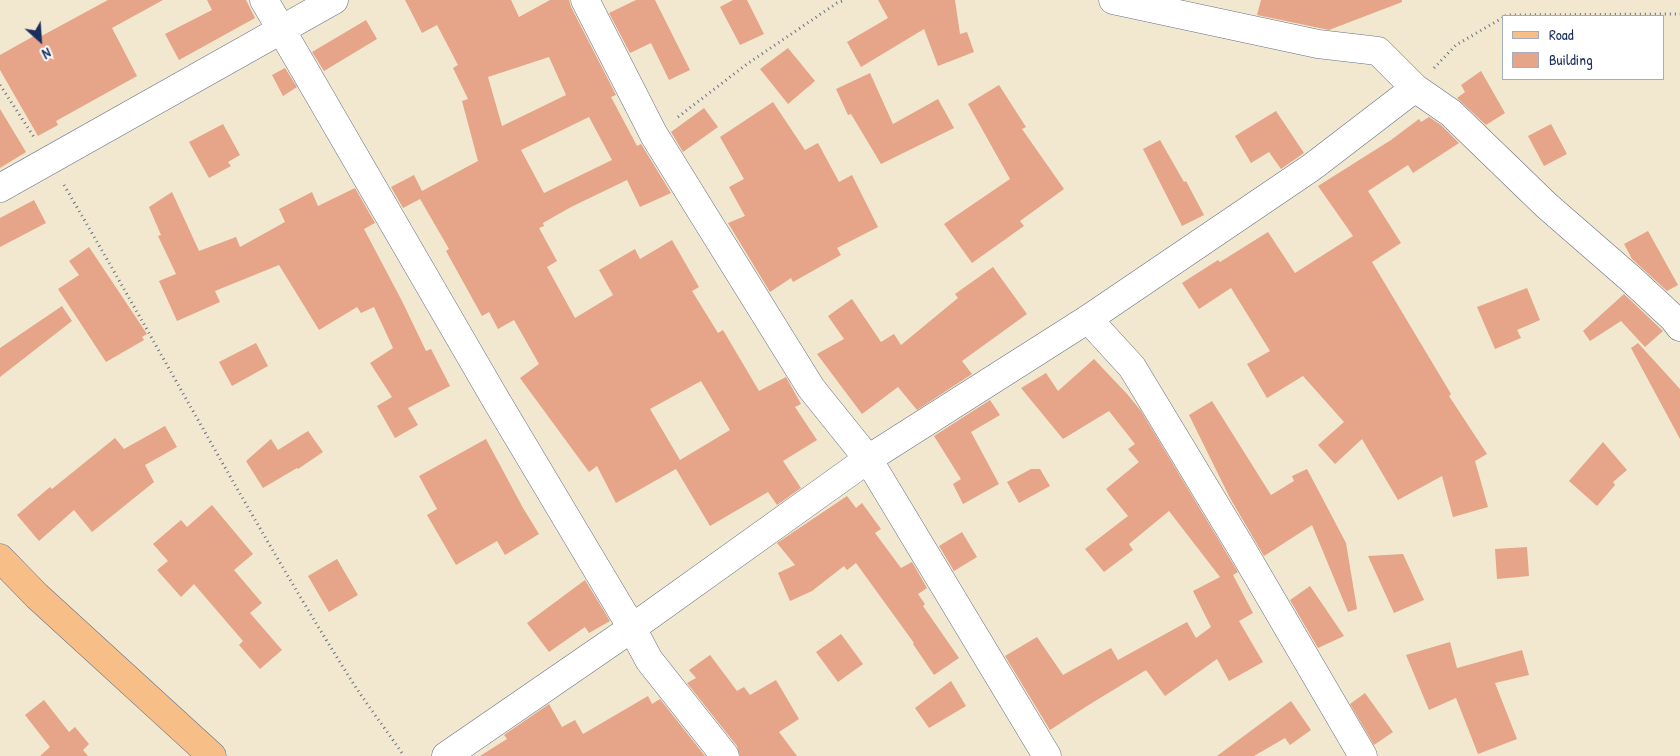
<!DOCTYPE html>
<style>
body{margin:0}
#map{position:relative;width:1680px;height:756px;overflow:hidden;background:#f1e8cf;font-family:"Patrick Hand",sans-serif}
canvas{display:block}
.legend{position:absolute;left:1502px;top:15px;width:162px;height:65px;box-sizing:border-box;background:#fff;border:1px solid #a4acbf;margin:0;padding:6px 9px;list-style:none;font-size:15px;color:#1b2f5e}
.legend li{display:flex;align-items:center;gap:10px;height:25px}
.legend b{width:25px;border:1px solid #a4acbf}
.north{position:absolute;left:15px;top:15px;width:50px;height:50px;-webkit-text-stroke:4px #fff;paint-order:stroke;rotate:154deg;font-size:14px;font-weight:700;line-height:20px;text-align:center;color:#1b2f5e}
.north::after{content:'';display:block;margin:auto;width:18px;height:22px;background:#1b2f5e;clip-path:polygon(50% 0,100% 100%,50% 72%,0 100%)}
</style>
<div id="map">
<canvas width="1680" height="756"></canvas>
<ul class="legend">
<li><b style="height:6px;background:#f7be87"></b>Road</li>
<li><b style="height:14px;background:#e6a488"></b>Building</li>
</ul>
<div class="north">N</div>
</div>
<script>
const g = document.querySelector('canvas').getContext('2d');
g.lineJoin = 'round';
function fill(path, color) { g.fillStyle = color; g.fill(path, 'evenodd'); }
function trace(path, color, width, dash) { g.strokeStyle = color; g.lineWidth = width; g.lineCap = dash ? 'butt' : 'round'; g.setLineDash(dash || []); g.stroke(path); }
fill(new Path2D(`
 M108,0h55l-51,28 25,48 -81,45 2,4 -20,11 -38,-66v-15l34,-19 2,3z
 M207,0h39l9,18 -76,42 -14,-26 47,-24z
 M405,0h106l8,17 31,-17h19l2,7 45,88 -5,2 26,49 4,-2 30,49 -31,14 -13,-27 -56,27 -28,16 1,3 -5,2 18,33 -10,6 28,51 38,-23 -14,-25 36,-21 5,10 32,-19 27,47 -7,4 26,42 5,-3 36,61 27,-14 15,27 -6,3 22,33 -34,21 18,27 -24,17 -9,-13 -58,34 -34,-57 -60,34 -19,-37 -8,6 -69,-94 19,-14 -25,-44 -16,9 -9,-17 -7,4 -36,-65 3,-2 -29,-50 -17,9 -12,-21 23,-12 8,16 56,-30 -16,-60 6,-2 -15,-31 5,-3 -21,-40 -15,8zM549,57l17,38 -64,31 -14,-49zM589,117l23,43 -68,33 -23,-43zM701,381l29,49 -50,30 -30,-51z
 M636,0h19l35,70 -21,10 -18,-37 -21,10 -21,-40z
 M733,0h14l17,34 -24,11 -20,-38z
 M878,0h77l5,34 7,-2 7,20 -36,14 -14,-37 -63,38 -14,-25 41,-24z
 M1261,0h141v2l-73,28 -72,-15z
 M366,20l11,19 -53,32 -12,-19z
 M788,48l27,33 -27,23 -28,-35z
 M285,68l12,19 -14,9 -11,-21z
 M1481,71l24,42 -19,12 -29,-27 8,-6 -4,-7z
 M870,73l23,51 45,-25 16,29 -73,36 -30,-50 -3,1 -12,-26z
 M999,85l27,42 -4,2 42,60 -44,32 4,5 -52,37 -28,-39 66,-45 -42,-75z
 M773,102l32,48 13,-7 21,39 13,-7 26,52 -41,21 4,7 -48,27 -2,-4 -21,14 -42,-69 17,-7 -16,-29 15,-8 -24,-42z
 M704,108l14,19 -35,25 -12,-20z
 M0,109l26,43 -26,16z
 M1276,111l28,42 -23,16 -12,-17 -18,11 -16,-27z
 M1429,117l12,8 18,18 -46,30 -5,-8 -40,26 33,52 -29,19 79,132 -2,2 38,58 -12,7 13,46 -35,10 -11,-41 -44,24 -36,-61 -27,25 -17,-19 26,-23 -41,-46 -36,22 -20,-34 23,-13 -39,-63 -32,21 -17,-26 36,-23 2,2 48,-30 27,41 58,-37 -35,-50 73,-46 28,-21 2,3z
 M223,124l17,31 -12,7 3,4 -22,12 -20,-36z
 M1551,124l16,30 -23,12 -16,-30z
 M1160,140l24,42 2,-1 18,34 -22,11 -39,-77z
 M355,188l20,35 -11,6 38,72 24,50 5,-2 19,37 -42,22 10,17 -23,13 -18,-32 15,-9 -22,-34 23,-15 -19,-41 -13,6 -4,-6 -38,23 -40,-65 -64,26 5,11 -43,19 -18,-40 17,-7 -18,-38 3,-1 -12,-28 23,-15 27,59 37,-14 4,10 45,-25 -6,-13 33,-17 6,14z
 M34,200l12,23 -46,24v-29z
 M1648,231l30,54 -11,6 -35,-32 -8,-15z
 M89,247l58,87 -5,3 2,3 -38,22 -48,-73 21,-14 -10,-14z
 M993,267l34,47 -65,47 10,13 -55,36 -19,-23 -36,27 -45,-60 27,-15 -16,-23 24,-17 29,43 13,-8 7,11 57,-47 -3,-4z
 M1527,288l13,32 -23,10 4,8 -26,11 -18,-42z
 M1624,294l39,37 -18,16 -24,-26 -31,20 -7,-10z
 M62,306l10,15 -72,56v-29z
 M256,343l12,23 -36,20 -13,-24z
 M1638,343l42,46v50l-49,-91z
 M1094,359l34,36 13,16 97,161 -5,3 20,38 -14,8 24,41 -34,19 -12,-22 -52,37 -19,-26 -59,36 -37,24 -45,-74 32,-19 26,38 48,-27 7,12 69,-38 9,16 15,-11 -18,-36 27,-14 -51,-66 -40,33 4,6 -29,22 -19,-23 43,-33 -22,-27 33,-27 -11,-13 7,-5 -26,-33 -46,28 -42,-51 25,-15 12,18z
 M990,400l10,15 -29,17 28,52 -36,20 -10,-20 8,-5 -27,-43z
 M1212,401l59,94 23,-14 -2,-5 15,-7 39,74 11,66 -9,3 -36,-87 -48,31 -34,-58 -41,-83z
 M165,426l12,21 -32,18 9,17 -62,50 -18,-22 -35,31 -22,-26 33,-28 2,2 63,-51 9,11z
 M308,431l15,21 -25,17 -1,-1 -34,20 -17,-27 25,-22 7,11z
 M486,439l37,69 16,26 -34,21 -8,-14 -41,24 -29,-50 10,-6 -18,-33z
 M1603,442l24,28 -14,12 2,3 -18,21 -28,-25z
 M1031,469h9l10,17 -31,17 -12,-21z
 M847,496l9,12 6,-5 19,26 -6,4 26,35 11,-6 15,26 -9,6 7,10 -2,2 36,52 -25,17 -21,-31 1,-1 -58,-80 -9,7 -3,-4 -32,25 -22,10 -12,-28 17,-8 -18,-22z
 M212,505l41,49 -19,16 28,33 -12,10 32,37 -22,19 -21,-24 4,-4 -49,-57 -13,13 -24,-27 11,-9 -15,-17 28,-24 6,7z
 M962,532l15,25 -23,14 -15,-25z
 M1527,547l2,29 -32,3 -2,-30z
 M1403,554l21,46 -30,13 -26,-57z
 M337,559l21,36 -29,17 -21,-36z
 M585,580l25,41 -21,12 -4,-6 -36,25 -22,-29z
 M1310,586l34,50 -26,12 -28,-48z
 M841,634l22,30 -25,18 -22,-30z
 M1450,642l7,26 65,-18 7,25 -34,8 22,56 -39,15 -22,-56 -27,12 -23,-55z
 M710,655l27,36 7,-4 6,8 26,-15 23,39 -20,13 18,24h-57l-3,-10 -50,-63 9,-5 -7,-8z
 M951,681l15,25 -37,22 -14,-20z
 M1365,693l28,39 -19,13 -24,-41z
 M648,696l4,8 8,-5 45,57h-225l27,-17 -3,-4 45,-31 13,23 13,-7 8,14z
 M44,700l25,32 6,-5 14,17 -6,6 5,6h-48l10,-9 -25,-32z
 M1291,701l20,29 -21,15 -5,-7 -31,18h-37z`), '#e6a488');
const minor = new Path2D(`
 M264,0l232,400 136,228 17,32 76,96
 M585,0l69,135 157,253 57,71 179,297
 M1113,0l205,44 60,7 37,37 36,25 95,92 85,74 42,39 7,9
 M0,188l334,-188
 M1088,319l44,48 110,182 121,207
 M446,756l186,-128 236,-169 220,-140 224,-152 103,-79`);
const major = new Path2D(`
 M0,558l37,38 175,160`);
trace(minor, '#667086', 29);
trace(major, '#667086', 29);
trace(new Path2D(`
 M1505,16l3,-1 172,-1
 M1434,68l22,-23 48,-28
 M0,85l34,52
 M678,117l69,-53 90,-61 8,-3
 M64,185c95,162 183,328 282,487 18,29 39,56 58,84`), '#667086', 3, [1, 4]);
trace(minor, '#fff', 28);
trace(major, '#f7be87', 28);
</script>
